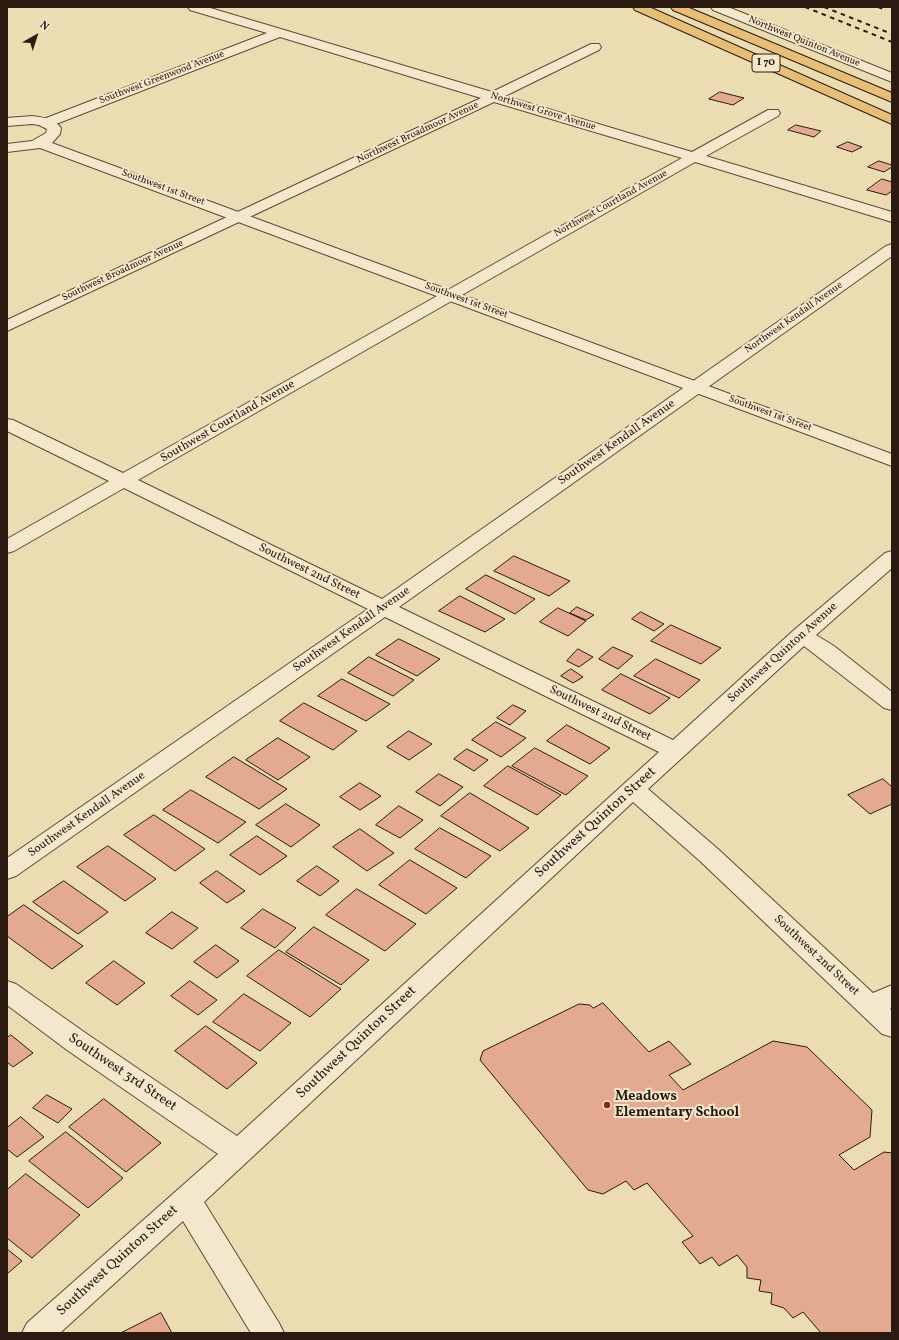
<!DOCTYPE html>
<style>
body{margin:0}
#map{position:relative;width:899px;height:1340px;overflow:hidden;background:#ecdcb1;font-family:Vollkorn,serif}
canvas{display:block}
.frame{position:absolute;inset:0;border:8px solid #2b1a0f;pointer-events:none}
.north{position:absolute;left:16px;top:16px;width:40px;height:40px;-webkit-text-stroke:3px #f3e8cc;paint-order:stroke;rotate:39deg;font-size:11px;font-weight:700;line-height:16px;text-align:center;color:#2b1a0f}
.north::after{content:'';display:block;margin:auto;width:14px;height:18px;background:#2b1a0f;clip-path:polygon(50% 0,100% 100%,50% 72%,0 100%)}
</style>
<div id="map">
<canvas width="899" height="1340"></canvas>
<div class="frame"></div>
<div class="north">N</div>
</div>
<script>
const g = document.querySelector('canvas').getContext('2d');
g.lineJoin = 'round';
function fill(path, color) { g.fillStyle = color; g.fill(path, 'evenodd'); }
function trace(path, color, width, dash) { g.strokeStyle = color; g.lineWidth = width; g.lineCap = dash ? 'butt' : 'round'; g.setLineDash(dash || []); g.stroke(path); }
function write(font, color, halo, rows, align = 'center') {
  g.font = font + ' Vollkorn,serif'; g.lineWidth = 4; g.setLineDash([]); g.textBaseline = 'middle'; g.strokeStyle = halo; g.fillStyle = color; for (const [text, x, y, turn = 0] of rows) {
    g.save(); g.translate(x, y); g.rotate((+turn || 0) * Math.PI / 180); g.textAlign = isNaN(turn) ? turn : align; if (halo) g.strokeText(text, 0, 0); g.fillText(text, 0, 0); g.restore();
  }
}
const building = new Path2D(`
 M720,92l24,6 -11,7 -24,-6z
 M796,125l25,6 -7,6 -26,-7z
 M848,142l14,5 -10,5 -15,-5z
 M879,161l13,4v2l-8,5 -16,-5z
 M882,179l10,3v9l-6,4 -19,-5z
 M514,556l56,25 -21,15 -55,-25z
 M486,575l49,24 -20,15 -49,-25z
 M460,596l45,23 -20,13 -46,-21z
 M577,607l17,8 -8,5 -16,-7z
 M558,608l28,13 -18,15 -28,-14z
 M641,612l23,12 -10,7 -22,-12z
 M671,625l50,23 -20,16 -50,-23z
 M399,639l41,20 -23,17 -41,-21z
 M613,647l20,9 -15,13 -19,-10z
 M578,649l15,8 -14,10 -12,-6z
 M369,657l45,23 -21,16 -45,-23z
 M656,659l44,21 -21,18 -45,-22z
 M571,669l12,8 -10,6 -12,-7z
 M621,674l49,24 -20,16 -48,-24z
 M342,679l48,25 -24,17 -48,-25z
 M304,703l53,28 -24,19 -53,-29z
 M513,705l13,6 -16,14 -13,-7z
 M496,722l30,16 -25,19 -29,-17z
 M567,725l43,23 -20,16 -43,-23z
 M409,731l23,13 -23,16 -22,-13z
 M278,738l32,19 -32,23 -32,-20z
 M535,748l53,28 -22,19 -54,-29z
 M467,749l21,11 -14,11 -20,-12z
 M234,757l53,32 -28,20 -53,-32z
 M508,766l53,29 -24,20 -53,-29z
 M439,774l24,13 -23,19 -24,-14z
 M883,779l9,8v17l-22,10 -22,-19z
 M360,783l21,13 -21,14 -20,-13z
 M191,790l55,32 -28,21 -55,-33z
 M470,793l59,35 -29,23 -59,-35z
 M286,804l34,21 -29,22 -35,-22z
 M399,806l24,14 -23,18 -24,-13z
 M154,815l51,34 -30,22 -51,-36z
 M440,828l51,28 -25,22 -51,-29z
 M360,829l34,24 -27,18 -34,-24z
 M257,836l30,20 -27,19 -30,-20z
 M108,846l48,33 -31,22 -48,-34z
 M410,860l47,28 -31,26 -47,-29z
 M317,866l22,15 -19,15 -23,-15z
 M217,871l28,20 -18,12 -27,-20z
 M64,881l44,31 -30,22 -45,-32z
 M357,889l59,35 -31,27 -59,-36z
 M24,905l59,41 -31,23 -45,-33v-19z
 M263,909l33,19 -21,20 -34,-20z
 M172,912l26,16 -26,21 -26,-16z
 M314,927l55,33 -28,25 -55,-33z
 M216,945l23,16 -22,17 -23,-16z
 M279,950l62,39 -31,28 -63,-41z
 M114,961l31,22 -28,22 -31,-22z
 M190,981l27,19 -19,15 -27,-19z
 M244,994l47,29 -31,28 -47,-29z
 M603,1003l46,49 20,-11 22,23 -22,11 14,15 90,-49 34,6 65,63 -2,27 -31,18 15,15 30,-18 8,1v180h-71l-18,-21 -10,6 -9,-10 -13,-4 1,-11 -13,-2 2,-11 -14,-2v-11l-10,-12 -18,11 -7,-9 -12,7 -18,-22 11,-6 -46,-53 -13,7 -8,-9 -23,13 -15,-4 -108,-130 3,-9 96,-47 11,1 3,3z
 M206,1026l51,37 -30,26 -52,-38z
 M11,1035l22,18 -20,14 -6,-5v-24z
 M47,1095l25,14 -14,14 -25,-15z
 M104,1099l57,44 -35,29 -57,-45z
 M21,1117l23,20 -27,20 -10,-8v-21z
 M66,1132l57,46 -35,30 -59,-47z
 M26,1174l54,41 -48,43 -25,-20v-48z
 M7,1249l15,12 -15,13z
 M161,1313l11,20h-51z`);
fill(building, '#e3a991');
trace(building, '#2b1a0f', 1);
const minor = new Path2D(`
 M188,7h19l285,85 99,-48h8l2,3 -2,3 -94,46 187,56 76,-42h10l2,3 -2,3 -72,40 186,56v10l-197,-60 -557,318 244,119 504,-353 6,-2v12l-493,351 274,133 121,-110 91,-77 7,-2v17l-76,67 18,11 58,46v18l-8,-2 -80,-62 -156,143 70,60 155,144 19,-8v22l-2,2 2,2v26l-10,-3 -182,-173 -67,-59 -429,400 75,121 5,10h-33l-68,-112 -123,112h-38l5,-10 191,-169 -151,-104 -60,-45v-24l9,3 71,50 150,102 422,-384 -274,-135 -369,259 -9,3v-21l361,-249 -244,-121 -110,63 -7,2v-14l102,-58 -102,-50v-12l6,1 110,53 559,-315 -188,-56 -487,229v-11l474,-222 -201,-61 -229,89 -5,1 -5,-1 -2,-3 2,-3 226,-87 -77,-23z
 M711,7h17l164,66v9l-179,-72z`);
const tertiary = new Path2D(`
 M32,116c10,1 23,3 29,12l-1,6 -8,9 840,311v12l-852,-318 -33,4v-8l25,-3 14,-8 1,-4 -8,-4 -7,-1 -25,2v-8z`);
const motorway = new Path2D(`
 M633,7h16l243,108v9l-257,-114z
 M671,7h16l205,86v9l-219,-92z`);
trace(minor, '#5b4a38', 2);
trace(tertiary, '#5b4a38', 2);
trace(motorway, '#2b1a0f', 2);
fill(minor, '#f3e8cc');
fill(tertiary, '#f3e8cc');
fill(motorway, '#e6be78');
trace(new Path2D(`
 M805,7l87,35
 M824,7l68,27
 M878,7l8,3`), '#2b1a0f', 2, [4.5, 4.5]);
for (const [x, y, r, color] of [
 [607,1105,4,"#8f2418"]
]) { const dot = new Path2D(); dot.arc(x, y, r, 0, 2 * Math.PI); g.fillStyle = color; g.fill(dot); trace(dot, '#f3e8cc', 1.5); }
write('10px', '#2b1a0f', '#f3e8cc', [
 ["Northwest Quinton Avenue",804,42,22],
 ["Southwest Greenwood Avenue",162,78,-21],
 ["Northwest Grove Avenue",543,112,17],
 ["Northwest Broadmoor Avenue",418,133,-25],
 ["Southwest 1st Street",163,188,20],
 ["Northwest Courtland Avenue",611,204,-29],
 ["Southwest Broadmoor Avenue",123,271,-25],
 ["Southwest 1st Street",466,301,20],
 ["Northwest Kendall Avenue",794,318,-35],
 ["Southwest 1st Street",770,414,20]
]);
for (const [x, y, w] of [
 [766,63,28]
]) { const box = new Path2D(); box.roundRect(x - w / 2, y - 9, w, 18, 3); g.fillStyle = '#f3e8cc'; g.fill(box); trace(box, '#2b1a0f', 1); }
write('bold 11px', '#2b1a0f', null, [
 ["I 70",766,63]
]);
write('12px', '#2b1a0f', '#f3e8cc', [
 ["Southwest Courtland Avenue",228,422,-30],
 ["Southwest Kendall Avenue",617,443,-35],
 ["Southwest 2nd Street",309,572,26],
 ["Southwest Kendall Avenue",352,630,-35],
 ["Southwest Quinton Avenue",783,653,-42],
 ["Southwest 2nd Street",600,714,26],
 ["Southwest Kendall Avenue",87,815,-35],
 ["Southwest 2nd Street",816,956,43]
]);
write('14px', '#2b1a0f', '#f3e8cc', [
 ["Southwest Quinton Street",596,823,-42],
 ["Southwest Quinton Street",357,1043,-43],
 ["Southwest 3rd Street",122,1073,34],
 ["Southwest Quinton Street",118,1261,-42]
]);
write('bold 14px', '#2b1a0f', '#f3e8cc', [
 ["Meadows",615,1097],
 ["Elementary School",615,1113]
], 'left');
</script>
